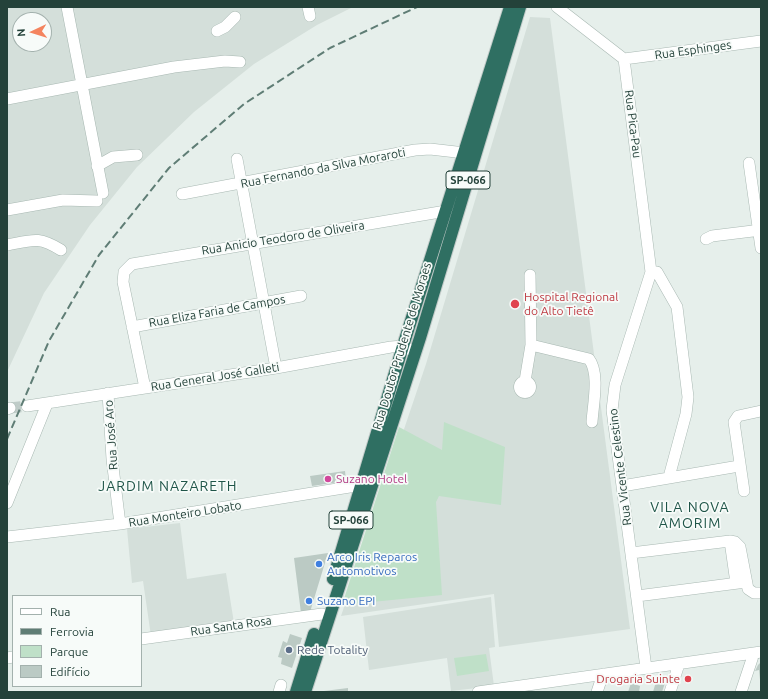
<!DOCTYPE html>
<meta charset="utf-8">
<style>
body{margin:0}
#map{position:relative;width:768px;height:699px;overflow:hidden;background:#e6efeb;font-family:Ubuntu,sans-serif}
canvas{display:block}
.frame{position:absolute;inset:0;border:8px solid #24423a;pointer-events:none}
.legend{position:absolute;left:12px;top:595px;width:130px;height:92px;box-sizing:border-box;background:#f7fbf9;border:1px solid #a3b1ad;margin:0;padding:5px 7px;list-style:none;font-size:12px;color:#24423a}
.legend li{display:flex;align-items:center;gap:8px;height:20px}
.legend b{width:20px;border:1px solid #a3b1ad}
.north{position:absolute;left:12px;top:12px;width:40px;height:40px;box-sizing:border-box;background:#f7fbf9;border:1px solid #a3b1ad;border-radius:50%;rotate:266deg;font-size:11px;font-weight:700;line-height:16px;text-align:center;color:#24423a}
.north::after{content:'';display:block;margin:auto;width:14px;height:18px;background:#f4845f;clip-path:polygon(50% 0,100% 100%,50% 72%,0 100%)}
</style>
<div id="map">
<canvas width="768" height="699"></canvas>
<div class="frame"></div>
<ul class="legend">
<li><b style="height:5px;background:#fff"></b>Rua</li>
<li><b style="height:5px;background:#5f7d75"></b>Ferrovia</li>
<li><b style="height:11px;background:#bfe0c8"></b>Parque</li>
<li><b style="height:11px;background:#bbcac4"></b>Edifício</li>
</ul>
<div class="north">N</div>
</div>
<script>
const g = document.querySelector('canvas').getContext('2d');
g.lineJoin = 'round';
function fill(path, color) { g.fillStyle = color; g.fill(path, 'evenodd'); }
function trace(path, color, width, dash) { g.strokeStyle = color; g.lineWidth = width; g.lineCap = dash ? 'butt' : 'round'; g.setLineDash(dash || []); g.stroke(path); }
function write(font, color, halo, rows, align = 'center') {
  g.font = font + ' Ubuntu,sans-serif'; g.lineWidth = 3.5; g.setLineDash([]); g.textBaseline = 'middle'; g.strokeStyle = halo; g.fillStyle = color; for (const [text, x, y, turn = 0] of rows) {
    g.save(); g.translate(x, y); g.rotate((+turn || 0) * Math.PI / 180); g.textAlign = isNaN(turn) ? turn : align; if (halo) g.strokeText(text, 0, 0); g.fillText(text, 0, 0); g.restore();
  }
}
fill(new Path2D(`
 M7,7h346l-36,18 -63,39 -60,48 -57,55 -47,58 -46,68 -37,79zM20,20h24v24h-24z
 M530,17l20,1 80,611 -131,18 -5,-53 -153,22 85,-252z
 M180,523l7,56 39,-6 8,50 -83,13 -8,-55 -11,2 -5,-54z
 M491,597l4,50 -6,1 5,38 -43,5 -4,-33 -78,12 -6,-53z`), '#d4dfda');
fill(new Path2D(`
 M444,422l61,25 -4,58 -62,-9 -3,6 6,93 -100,10 57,-178 43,23z
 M486,654l3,17 -32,5 -3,-18z`), '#bfe0c8');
fill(new Path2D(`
 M345,471l1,10 -34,5 -2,-10z
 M328,553l-18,59 -9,1 -7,-55z
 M290,634l12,4 -10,30 -11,-4 1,-6 -4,-1 5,-16 4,2z
 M761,662v18h-1l-1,-10 -4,1 3,-6z
 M661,676l6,1 -5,15h-9l4,-14z
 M631,683l9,3 -1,6h-11z
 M348,688v4h-24v-1z`), '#bbcac4');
trace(new Path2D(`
 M10,408l17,-2`), '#bfccc8', 11, [11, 5.5]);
const minor = new Path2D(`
 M67,7l36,186
 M308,7l2,9
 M557,7l67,52 27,213 -36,113 -3,25 34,258
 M217,31l8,-4 10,-10
 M624,59l137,-18
 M7,99l167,-32 51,-6 15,1
 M237,159l39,209
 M749,163l12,85
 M97,166l16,-9 24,-2
 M182,194l233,-44 15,-1 35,4
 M7,210l56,-10 34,1
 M706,239l6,-3 49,-6
 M7,245c26,-5 31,-9 54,5
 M651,272h6l20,35 11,90 -2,17 -17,63
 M132,327l169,-31
 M531,345l58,14c11,14 4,46 3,63
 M525,381l6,-36 -1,-70
 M519.5 387a5.5 5.5 0 1 1 11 0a5.5 5.5 0 1 1-11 0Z
 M145,388l-22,-106 1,-10 8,-8 314,-53
 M108,393l4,66 8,65
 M27,406l249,-38 115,-21 12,-1 11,6
 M7,409l3,-1
 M622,486l117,-20
 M744,491l-10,-69 4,-6 23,-5
 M7,503l40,-99
 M7,537l113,-13 242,-39
 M730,541l6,42
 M631,553l99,-12 5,1 5,5 8,42 6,4h7
 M637,596l109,-14
 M141,639l181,-25
 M7,658l6,-1
 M279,692l2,-7
 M478,692l283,-40
 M597,692l6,-18
 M670,692l9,-28
 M741,692l13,-39`);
const highway = new Path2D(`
 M333,579l70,-233 107,-339
 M296,692l18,-58
 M305,692l115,-354 100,-331`);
trace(minor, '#a8b8b2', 12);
trace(highway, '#c2cac8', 14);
trace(minor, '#fff', 11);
trace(highway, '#2f6f62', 12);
trace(new Path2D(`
 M7,439l42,-98 50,-86 70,-87 75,-64 86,-56 87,-41`), '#5f7d75', 2, [8, 4]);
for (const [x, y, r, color] of [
 [515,304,5,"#e0444e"],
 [328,479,4,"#d1479c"],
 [319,564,4,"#3f7fe0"],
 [309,601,4,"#3f7fe0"],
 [289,650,4,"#5c6f8a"],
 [688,679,4,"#e0444e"]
]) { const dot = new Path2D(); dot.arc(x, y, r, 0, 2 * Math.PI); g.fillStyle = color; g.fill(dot); trace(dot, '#f7fbf9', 1.5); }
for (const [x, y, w] of [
 [468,180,44],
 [351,520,44]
]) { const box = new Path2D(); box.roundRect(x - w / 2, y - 9, w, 18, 3); g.fillStyle = '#f7fbf9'; g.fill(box); trace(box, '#24423a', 1); }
write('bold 11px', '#24423a', null, [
 ["SP-066",468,180],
 ["SP-066",351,520]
]);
write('12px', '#24423a', '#f7fbf9', [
 ["Rua Esphinges",693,50,-8],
 ["Rua Pica-Pau",633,124,83],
 ["Rua Fernando da Silva Moraroti",323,168,-11],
 ["Rua Anicio Teodoro de Oliveira",283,238,-9],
 ["Rua Eliza Faria de Campos",217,311,-10],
 ["Rua Doutor Prudente de Moraes",402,346,-73],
 ["Rua General José Galleti",215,377,-9],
 ["Rua José Aro",111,435,-94],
 ["Rua Vicente Celestino",620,467,-97],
 ["Rua Monteiro Lobato",185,514,-9],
 ["Rua Santa Rosa",231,626,-8]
]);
write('12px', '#be3a42', '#f7fbf9', [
 ["Hospital Regional",524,297],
 ["do Alto Tietê",524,311],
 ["Drogaria Suinte",680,679,"right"]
], 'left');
write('12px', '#b23c85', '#f7fbf9', [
 ["Suzano Hotel",336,479]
], 'left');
write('12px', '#366cbe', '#f7fbf9', [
 ["Arco Iris Reparos",327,557],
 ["Automotivos",327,571],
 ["Suzano EPI",317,601]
], 'left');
write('12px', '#4e5e75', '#f7fbf9', [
 ["Rede Totality",297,650]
], 'left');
g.letterSpacing = '1px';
write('14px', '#1f5548', '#f7fbf9', [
 ["JARDIM NAZARETH",168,486],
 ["VILA NOVA",690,507],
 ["AMORIM",690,523]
]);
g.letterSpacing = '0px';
</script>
